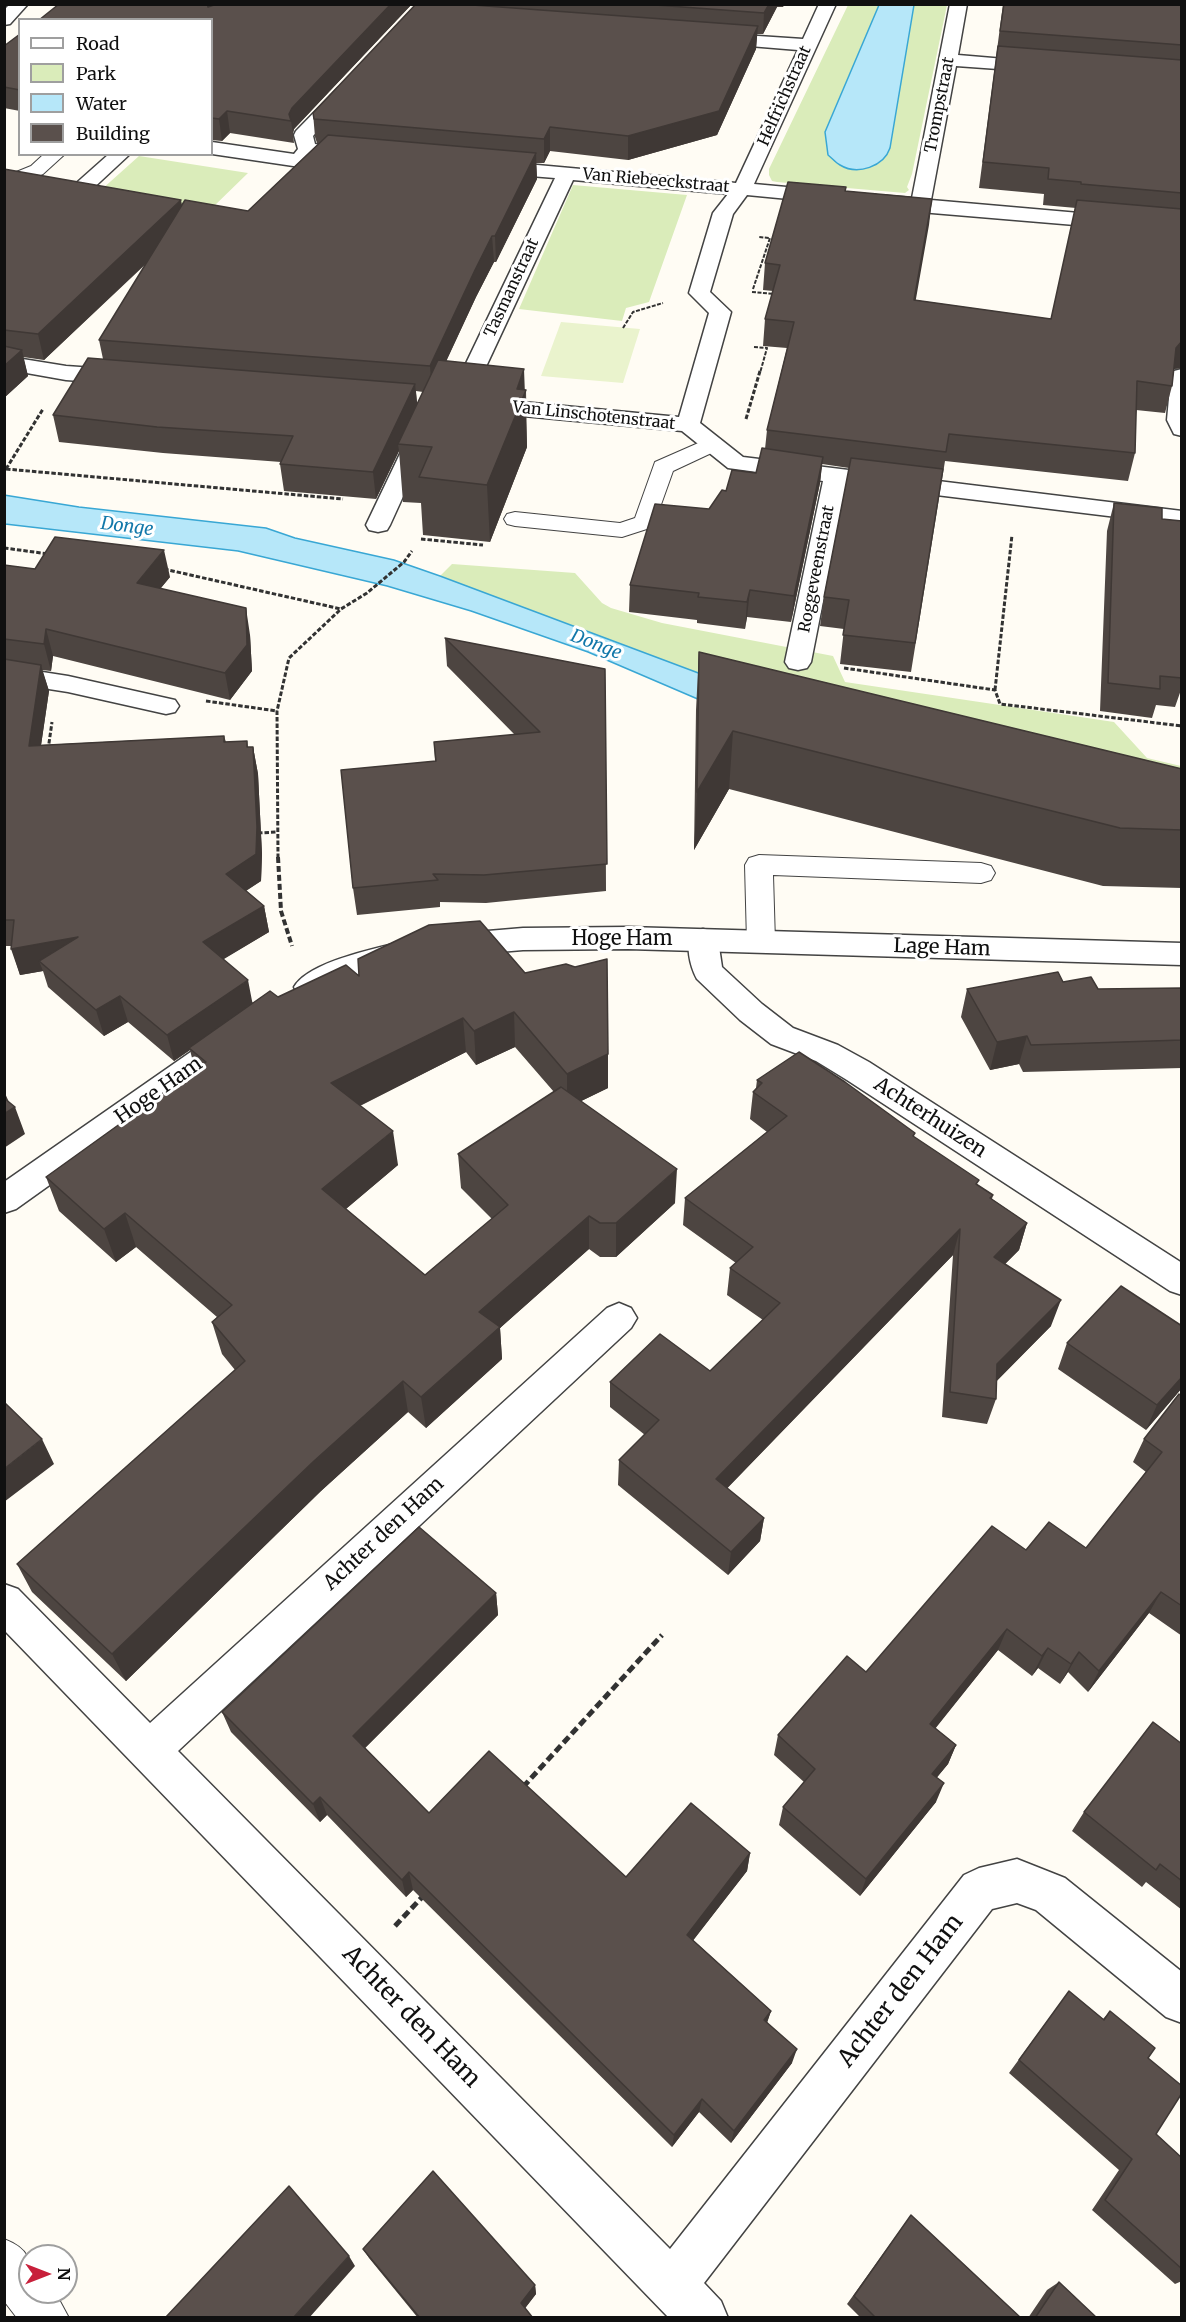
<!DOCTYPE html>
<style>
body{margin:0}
#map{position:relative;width:1186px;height:2322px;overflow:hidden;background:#fffcf4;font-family:Merriweather,serif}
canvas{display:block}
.frame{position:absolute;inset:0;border:6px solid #101010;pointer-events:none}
.legend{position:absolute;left:18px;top:18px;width:195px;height:138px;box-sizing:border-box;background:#fff;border:2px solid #9f9f9f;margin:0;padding:8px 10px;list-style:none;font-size:18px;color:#101010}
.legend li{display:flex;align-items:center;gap:12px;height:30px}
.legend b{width:30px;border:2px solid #9f9f9f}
.north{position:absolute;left:18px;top:2244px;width:60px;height:60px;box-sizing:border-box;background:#fff;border:2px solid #9f9f9f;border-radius:50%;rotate:90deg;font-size:16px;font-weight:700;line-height:24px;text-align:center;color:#101010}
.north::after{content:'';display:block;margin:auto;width:21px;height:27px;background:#c8203b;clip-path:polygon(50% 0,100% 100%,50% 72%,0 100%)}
</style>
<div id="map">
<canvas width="1186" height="2322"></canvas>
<div class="frame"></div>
<ul class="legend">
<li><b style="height:8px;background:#fff"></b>Road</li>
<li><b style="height:16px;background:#daecba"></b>Park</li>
<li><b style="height:16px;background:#b6e7f9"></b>Water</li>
<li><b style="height:16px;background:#5a504c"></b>Building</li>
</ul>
<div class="north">N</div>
</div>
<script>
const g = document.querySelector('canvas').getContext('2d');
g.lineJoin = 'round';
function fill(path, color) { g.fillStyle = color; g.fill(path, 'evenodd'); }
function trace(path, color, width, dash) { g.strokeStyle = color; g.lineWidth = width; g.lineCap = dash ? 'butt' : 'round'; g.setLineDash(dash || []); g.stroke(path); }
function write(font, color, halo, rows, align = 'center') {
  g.font = font + ' Merriweather,serif'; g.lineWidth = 6; g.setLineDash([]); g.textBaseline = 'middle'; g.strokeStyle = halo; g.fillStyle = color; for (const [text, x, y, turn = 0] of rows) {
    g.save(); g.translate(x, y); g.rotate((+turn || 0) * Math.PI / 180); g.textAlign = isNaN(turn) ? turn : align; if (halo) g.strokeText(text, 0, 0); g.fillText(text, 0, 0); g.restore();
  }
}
fill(new Path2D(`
 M848,5h31l-48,112 17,50 17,1 13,-4 17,-57 19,-102h33l-35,169 -5,13 2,3 -4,3 -128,-11 -5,-1 -3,-6v-6z
 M139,156l109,17 -38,37 -109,-20z
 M573,185l114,10 -38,107 -23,6 -4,13 -103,-12z
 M452,564l123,9 27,30 9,5 51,15 171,33 12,26 269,40 33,36 34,8v33l-424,-104 -317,-119z`), '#daecba');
fill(new Path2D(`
 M561,322l79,7 -17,54 -82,-7z`), '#eaf3cd');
const water = new Path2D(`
 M879,5h35l-24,143c-6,18 -32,28 -50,17 -4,-2 -8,-7 -12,-10l-3,-23z
 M4,495l75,12 187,21 29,10 99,22 46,16 317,119 -50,8 -119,-51 -117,-41 -84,-25 -149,-35 -233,-27z`);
fill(water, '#b6e7f9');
trace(water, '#39a7d4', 1.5);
const service = new Path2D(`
 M44,154h21l-22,20 -39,18v-15l27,-11z
 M712,437l8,2 3,5 -3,5 -47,22 -20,56 -31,10 -107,-11 -8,-2 -3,-5 3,-5 8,-2 105,11 15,-5 20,-56z
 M759,855l222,8 10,3 4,7 -4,7 -10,3 -208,-8 2,67 -4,7 -10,3 -10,-3 -4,-7 -2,-77 4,-7z
 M4,2239c30,12 26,24 26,53h25l14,26h-52l-13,-17z`);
const minor = new Path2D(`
 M10,4h18l-18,20 -6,1v-15z
 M819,4h17l-82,180 76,7 7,2 3,4 -3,4 -7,2 -83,-8 -14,19 -23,78 21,20 -31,111 43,34 439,54v14l-336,-41 -35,178 -4,6 -9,2 -9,-2 -4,-6 38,-181 -95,-13 -46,-37 -201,-19 -8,-2 -3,-5 3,-5 8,-2 198,19 30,-104 -20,-20 24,-80 15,-19 -155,-14 -104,223 -3,5 -8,2 -8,-2 -3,-5 108,-225 -62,-5 -7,-2 -3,-4 3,-4 7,-2 243,22 62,-133 -85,-7 -6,-1 -3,-4 3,-4 6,-1 90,6z
 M950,4h17l-9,51 82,7 6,1 3,4 -3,4 -6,1 -84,-6 -25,134 251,22v12l-262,-22 -40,-6 -3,-4 3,-4 7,-2 25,2z
 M344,87l6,1 3,4 -40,44 2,8 47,7 3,4 -3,4 -7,2 -42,-6 -6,10 -7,2 -88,-13v-12l82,12 4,-5 -4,-14 2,-4 42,-43z
 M109,154h21l-43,40h-14l-3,-4 3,-4z
 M4,356l62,10 56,4 8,2 3,5 -3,5 -8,2 -56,-4 -62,-11z
 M1182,369v67l-8,-2 -7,-14 4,-44 3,-5z
 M419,430l8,2 3,5 -40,88 -3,5 -9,2 -9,-2 -3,-5 42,-88 3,-5z
 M4,666l64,10 98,22 9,2 4,6 -4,6 -9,2 -98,-22 -64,-10z
 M703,929l11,3 4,8 4,27 40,37 31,24 45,17 31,17 313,201v32l-12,-4 -323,-211 -31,-19 -45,-17 -31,-24 -43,-41c-7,-13 -12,-34 -5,-47z
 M619,1303l12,5 6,10 -6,10 -453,423 492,498 294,-374 15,-7 38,-9 48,19 117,94v51l-16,-6 -130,-107 -19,-7 -25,6 -288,374 17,18 7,17h-59l-665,-688v-46l14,5 132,134 457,-415z`);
const tertiary = new Path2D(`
 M628,927l554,16v22l-554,-16 -105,1 -71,6 -11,-3 -4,-8 4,-8 11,-3 71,-6z
 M401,942l11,3 4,8 -4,8 -49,12 -54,25 -11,-3 -4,-8c14,-25 80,-38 107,-45z
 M229,1029l11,4 5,8 -5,8 -224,160 -12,4v-31l214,-149z`);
trace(service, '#434343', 2);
trace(minor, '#434343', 3);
trace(tertiary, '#434343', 3);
trace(new Path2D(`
 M753,289l17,-51 -11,-1
 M752,292l22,2
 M623,328l10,-16 30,-9
 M754,347l13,1 -7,25`), '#323232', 2, [4, 1.5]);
trace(new Path2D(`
 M746,419l14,-48
 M6,469l337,30
 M6,469l37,-60
 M421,539l62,6
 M4,548l45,6
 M164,569l177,40
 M844,668l151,22 5,14 182,22
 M995,690l17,-155
 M206,701l71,10
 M48,750l4,-28
 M258,833l19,-1
 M278,858l-1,-147 12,-53 52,-49 26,-16 37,-31 8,-11`), '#323232', 3, [4.5, 2]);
trace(new Path2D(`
 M278,857l3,54 11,35`), '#323232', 4, [6, 3]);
trace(new Path2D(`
 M523,1787l139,-152
 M395,1926l30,-32`), '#323232', 5, [8, 4]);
fill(service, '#fff');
fill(minor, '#fff');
fill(tertiary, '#fff');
fill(new Path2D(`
 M412,4l-118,125 -1,4 1,10 -64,-10 -8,8 -10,-1v-120z
 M416,4h369l-2,3h-6l-14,27h-6l-1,15 -39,86 -89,25 -78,-9 -6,12h-8l1,16 -41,83h-2l-18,35 -30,64 80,29 1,57 -37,95 -67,-7 -2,-32 -18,-1 -4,-51 -23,48 -92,-8 -4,-27 1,-2 -118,-9 -104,-11 -6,-27 50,-56 -4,-19 49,-78 -104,98 -21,-3 5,19 -24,22v-229l178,37 66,5 71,-68h-2l-2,-6 -2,-24zM416,391l7,1 -6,13z
 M1003,4h179v364l-8,1 -2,17 -7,27 -29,-3 -1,43 -7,28 -183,-20 -34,211 -71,-8 4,-35 -24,-3 4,-29 25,-129 -27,-4 -2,19 -29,139 -44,-5 -2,12 -48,-6v-3l-68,-8 1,-27 79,-76 17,-18 30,-18 9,-24 2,-19 20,-82 -24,-2 2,-27 8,-28 -10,-1 2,-27 81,-72 86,8 -17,101 136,19 25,-111 -33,-3 1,-11 -65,-6z
 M20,34v77l-16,-3v-62z
 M1114,503l48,16 20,2v166l-7,20 -19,-2 -4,13 -52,-7 7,-180z
 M4,565l31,4 135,8 -9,11 89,47 2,36 -22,29 -177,-44 -2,15 -9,-1 7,21 -8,54 183,-9 2,6 21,-1 1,6h5l5,27 4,80 -1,27 -15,10 18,15 5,26 -46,27 30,44 106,-27 166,-3 83,81v34l-27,13 94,102 -59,54h-16l-11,-8 -89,79 2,31 -76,69 -18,-16 -87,79 -195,190 -94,-89 -15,-28 218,-194 -13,-16 -10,-32 5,-5 -81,-70 -20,15 -57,-51 -13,-34 149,-107 -5,-20 -16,11 -46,-39 -24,14 -56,-49 -5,-16 -23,4 -9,-29h-7zM515,1047l39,45 -96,62 3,34 31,31 -67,56 -79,-66 52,-44 -38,-59 106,-54 10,13z
 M445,638l160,31 1,222 -120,12 -46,-1v5l-83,8 -4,-27 82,-127 -1,-19 81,-7 -68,-69z
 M699,652l483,117v119l-79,-2 -374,-97 -35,61 2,-140z
 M1063,982l35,7 84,-1v80l-159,4 -4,-8 -29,6 -29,-53 6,-28z
 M757,1080l157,57 64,48 15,10 -1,4 35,24 -8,27 -14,14 46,62 -55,55v18l-9,25 -45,-7 11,-162 -226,233 37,30 -4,23 -32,34 -110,-90 1,-25 26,-25 -35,-28v-25l100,-11 53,-51 -36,-25 3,-27 6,-5 -53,-38 2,-27 82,-66 -17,-13 3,-27 3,-4z
 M1182,1326v62l-36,42 -88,-61 9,-26z
 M1182,1396v240l-33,-23 -61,79 -20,-20 -8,12 -22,-16 -6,8 -34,-26 -63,78 21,17 -8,19 -11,13 -1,25 -76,94 -81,-71 4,-18 21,-25 -30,-27 4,-20 88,-63 160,-122 60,-2 60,-76 -13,-10 11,-23z
 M496,1593l2,22 -133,133 64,65 197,64 124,-24 -3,18 -54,69 78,71 -4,11 25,41 -61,80 -32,-31 -27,35 -259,-257 -7,7 -79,-82 -7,7 -89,-90 -9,-20z
 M1182,1744v166l-36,-28 -4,5 -70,-56 12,-19z
 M1069,1991l34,28 7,-8 38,47 8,76 26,24v123l-7,3 -83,-74 27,-40 -110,-97z
 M911,2215l110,103h-160l-14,-14z
 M363,2249l172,36 1,9 -11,14 8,10h-115l-49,-60z
 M1059,2282l38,36h-69l19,-28z`), '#4d4541');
fill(new Path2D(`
 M391,4h21l-118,125 -1,4 -2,-12 -2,-7 3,-6z
 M769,4h9l-1,3 -14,27 1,-21z
 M758,26l-2,23 -39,86 -89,25v-24z
 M227,111l3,22 -8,8 -3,-22z
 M550,127v24l-6,12v-24z
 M536,153l1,26 -41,83 -1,-26z
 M932,199l-3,26 -18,102 3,-27z
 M181,200l5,25 -142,135 -6,-26z
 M492,236l2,26 -18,35 -44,95 -2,-26 45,-96z
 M1182,341v27l-9,1 3,-21z
 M22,350l6,26 -24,22v-32z
 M524,369l3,78 -37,95 -3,-57 30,-96z
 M415,384l3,27 -20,33 1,7 -23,48 -3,-27z
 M823,457l-3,26 -29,139 3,-26z
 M164,550l6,27 -27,32 -6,-26z
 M750,590l-3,27 -2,12 2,-27z
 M246,608l4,27 2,36 -22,29 -5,-27z
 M46,629l7,27 -2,15 -7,-27z
 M41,665l8,26 -12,82 -8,-27z
 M733,731l-4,58 -35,61 3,-58z
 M253,747l5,27 4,80 -1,27 -30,19 -5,-26z
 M264,906l5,26 -60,36 -6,-26z
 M78,937l-39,24 4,10 -23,4 -9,-26z
 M248,980l5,26 -64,42 1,2 -16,11 -7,-26z
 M120,996l8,26 -24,14 -8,-26z
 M514,1012l1,35 -39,18 -2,-34z
 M463,1018l3,34 -129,65 -6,-34z
 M1027,1036l-8,28 -29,6 7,-28z
 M608,1054v34l-41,20v-34z
 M4,1091l8,18 3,-2 10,27 -21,14z
 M393,1131l5,34 -69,58 -7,-34z
 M677,1169l-2,34 -59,54v-34z
 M125,1213l11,34 -20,15 -12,-33z
 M589,1216v33l-89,79 2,31 -76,69 -5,-31 58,-85z
 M1027,1223l-8,27 -33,33 8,-26z
 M960,1229l-7,26 -240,248 3,-24z
 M1061,1300l-10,26 -62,63 8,-25z
 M1182,1377v11l-36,42 11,-25z
 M403,1381l5,31 -87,79 -195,190 -14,-27 202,-193z
 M42,1439l12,25 -50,38v-33z
 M764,1518l-4,23 -32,34 3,-23z
 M1161,1592l-12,21 -61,79 11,-21z
 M496,1593l2,22 -140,140 -5,-19z
 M1007,1629l-9,21 -75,94 7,-20z
 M1048,1648l-10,20 -6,8 10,-20z
 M1079,1652l-11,20 -8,12 11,-20z
 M956,1745l-8,19 -23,28 7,-18z
 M944,1783l-8,19 -76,94 6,-17z
 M320,1797l7,18 -7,7 -7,-18z
 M750,1853l-3,18 -62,80 2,-16z
 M409,1872l4,18 -7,7 -4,-17z
 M771,2011l-5,15 -2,-6z
 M797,2049l-5,14 -61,80 3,-12z
 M702,2099l-3,13 -27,35 2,-12z
 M349,2256l6,10 -46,52h-16z
 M535,2285l1,9 -13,17 -2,-8z`), '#3f3835');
const building = new Path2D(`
 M59,4h148l1,3 9,-3h174l-99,104 -3,6 2,7 -64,-10 -8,8 -7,-1v-98h-173z
 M416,4h43l299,22 -39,85 -91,25 -78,-9 -6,12 -230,-20 -1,-6z
 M642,4h127l-5,9z
 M1004,4h178v41l-182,-14z
 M20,34v56l-16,-3v-41z
 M998,46l184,14v133l-101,-9v-2l-33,-3 1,-11 -66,-6z
 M328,135l208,18 -41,83h-3l-17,34 -45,96 -331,-26 86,-140 63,11z
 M4,169l177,31 -143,134 -34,-4z
 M788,182l58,5 -1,4 87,8 -18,101 137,19 26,-119 105,9v132l-6,7 -4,38 -35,-5 -2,72 -186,-19 -3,18 -179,-22 27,-108 -29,-3 15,-54 -15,-2z
 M4,346l18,4 -18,16z
 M88,358l327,26 -42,88 -93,-8 13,-28 -136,-9 -104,-12z
 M438,360l86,9 -7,20 9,1 -39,95 -68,-8 13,-30 -34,-3z
 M762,448l61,9 -29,139 -44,-6 -3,12 -49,-5 1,-4 -69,-8 25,-81 54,5 13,-19 4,1 6,-21 24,3z
 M851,458l92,11 -28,174 -72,-8 6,-35 -25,-3z
 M1114,503l48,5v11l20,2v157l-22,-2v13l-52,-6z
 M55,537l109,13 -27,33 109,25 1,37 -22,28 -179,-44 -2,15 -40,-5v-74l31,4z
 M445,638l160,31 2,195 -123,11 -51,-1 5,6 -85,8 -12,-118 95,-9 -2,-19 106,-10z
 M699,652l483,117v61l-62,-2 -387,-97 -36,61z
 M4,659l37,6 -12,81 195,-10v6l23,-1v6h6l4,80 -1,27 -30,20 38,32 -61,36 45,38 -81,55 -47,-39 -24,14 -57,-49 39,-24 -67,12 3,-29h-10z
 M480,921l45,52 41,-9 9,3 32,-8 1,95 -41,20 -53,-62 -40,19 -11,-13 -132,65 62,48 -71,58 103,86 83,-70 -50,-51 103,-67 116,82 -61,54h-16l-11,-7 -110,96 21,15 -79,70 -18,-16 -89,80 -202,193 -95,-90 228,-203 -33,-39 20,-17 -107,-92 -21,16 -58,-52 160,-115 -17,-14 81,-57 8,6 68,-32 13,11 -1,-17 71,-34z
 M1058,972l5,10 28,-5 7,12 84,-1v52l-151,5 -4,-9 -30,6 -30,-53z
 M799,1052l46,30 70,51 -2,3 66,44 -3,4 17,11 -3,3 37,25 -33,34 67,43 -64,64 -1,35 -46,-7 10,-163 -244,250 48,39 -33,34 -112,-92 40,-40 -49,-38 50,-48 50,37 70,-68 -50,-35 23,-21 -68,-49 102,-82 -34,-24 9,-9 -5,-3z
 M4,1098l11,9 -11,7z
 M1121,1286l61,40v51l-25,28 -90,-62z
 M1179,1394l3,2v210l-21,-14 -62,79 -20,-19 -8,12 -23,-16 -6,8 -35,-27 -77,95 26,21 -24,29 12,9 -78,96 -83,-72 32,-38 -37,-34 69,-79 19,16 126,-146 34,24 23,-28 37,26 76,-96 -18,-13z
 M4,1402l38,37 -38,30z
 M419,1527l77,66 -143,143 76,77 60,-62 137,126 65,-74 59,50 -63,82 84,76 -7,9 33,29 -63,82 -32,-32 -28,36 -265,-263 -7,8 -82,-83 -7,7 -91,-92z
 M1153,1722l29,22v137l-22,-17 -4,6 -72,-58z
 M1069,1991l35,29 6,-9 45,37 -7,10 34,28v7l-26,41 26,24v111l-77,-69 27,-41 -113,-99z
 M433,2171l102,114 -14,18 12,15h-113l-57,-69z
 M289,2186l60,70 -56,62h-128z
 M911,2215l110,103h-145l-22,-22z
 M1059,2282l38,36h-62z`);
fill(building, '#5a504c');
trace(building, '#3f3835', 1.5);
write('16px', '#101010', '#fff', [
 ["Helfrichstraat",785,96,-66],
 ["Trompstraat",940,105,-79],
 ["Van Riebeeckstraat",656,181,5],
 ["Tasmanstraat",512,288,-65],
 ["Van Linschotenstraat",594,416,6],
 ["Roggeveenstraat",817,569,-79]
]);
write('italic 18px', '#1278aa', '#fff', [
 ["Donge",127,527,7],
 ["Donge",596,645,21]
]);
write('20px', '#101010', '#fff', [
 ["Hoge Ham",622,939],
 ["Lage Ham",942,948,2],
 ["Hoge Ham",159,1091,-35],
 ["Achterhuizen",930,1118,33],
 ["Achter den Ham",384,1534,-43]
]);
write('24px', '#101010', '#fff', [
 ["Achter den Ham",901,1991,-52],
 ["Achter den Ham",411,2017,46]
]);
</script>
